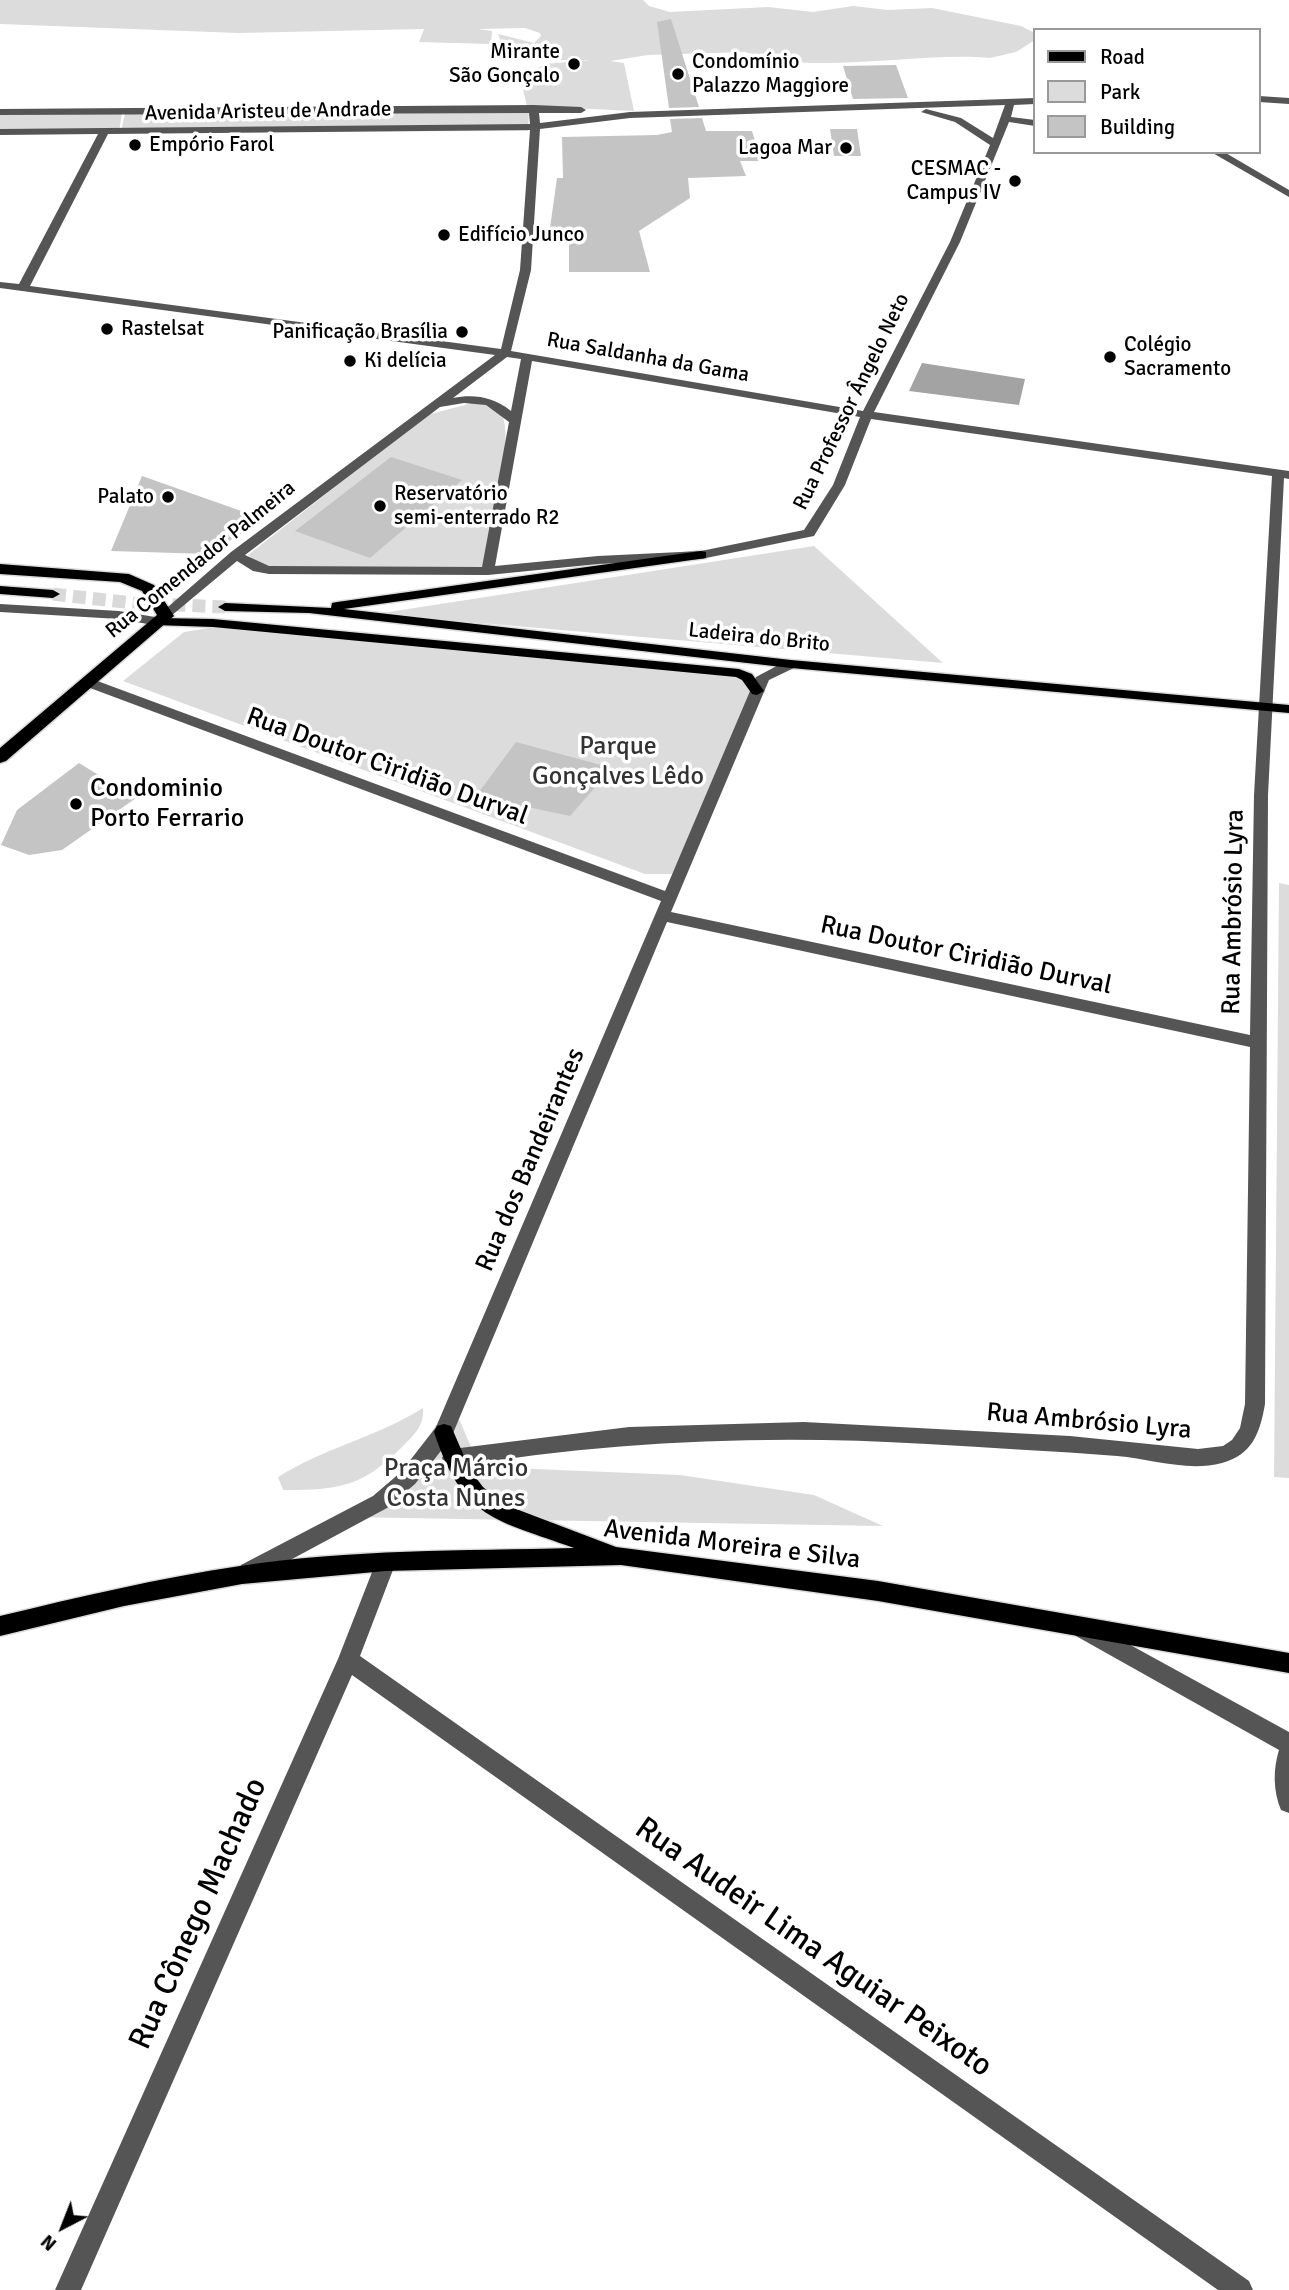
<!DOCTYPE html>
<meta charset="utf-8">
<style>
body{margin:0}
#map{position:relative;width:1289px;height:2290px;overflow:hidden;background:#fff;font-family:Signika,sans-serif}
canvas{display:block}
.legend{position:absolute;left:1033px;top:28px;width:228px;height:126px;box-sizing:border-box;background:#fff;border:2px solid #999;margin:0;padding:9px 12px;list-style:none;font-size:21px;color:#000}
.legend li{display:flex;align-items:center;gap:14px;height:35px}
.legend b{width:35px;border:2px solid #999}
.north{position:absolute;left:28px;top:2192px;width:70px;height:70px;-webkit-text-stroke:5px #fff;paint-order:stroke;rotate:222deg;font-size:19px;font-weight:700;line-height:28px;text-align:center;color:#000}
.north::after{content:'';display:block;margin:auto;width:24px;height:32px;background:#000;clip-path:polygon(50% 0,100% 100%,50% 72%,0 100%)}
</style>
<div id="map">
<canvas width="1289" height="2290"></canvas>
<ul class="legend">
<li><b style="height:9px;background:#000"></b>Road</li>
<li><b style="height:19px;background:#dcdcdc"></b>Park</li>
<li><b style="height:19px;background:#c4c4c4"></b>Building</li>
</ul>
<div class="north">N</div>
</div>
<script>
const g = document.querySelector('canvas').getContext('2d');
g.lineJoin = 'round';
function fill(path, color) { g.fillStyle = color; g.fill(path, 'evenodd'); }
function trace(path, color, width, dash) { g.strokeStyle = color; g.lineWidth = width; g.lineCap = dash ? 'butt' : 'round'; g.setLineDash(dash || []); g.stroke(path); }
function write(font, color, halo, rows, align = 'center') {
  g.font = font + ' Signika,sans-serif'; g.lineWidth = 7; g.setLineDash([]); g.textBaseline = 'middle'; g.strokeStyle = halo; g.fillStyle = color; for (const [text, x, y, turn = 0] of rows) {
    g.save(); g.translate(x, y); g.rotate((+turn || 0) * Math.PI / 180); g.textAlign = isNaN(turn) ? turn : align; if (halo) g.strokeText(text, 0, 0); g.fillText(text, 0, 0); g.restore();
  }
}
fill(new Path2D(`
 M0,0h643l6,6 21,6 98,-5 45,5 40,-6 35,4 44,-2 89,18 12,6 2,8 -19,12 -26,6c-71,-7 -181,19 -245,-6l-97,3 -38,6 14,2 10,48 -107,-5 -5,-21 4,-11 19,-10 45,-4h-82l-10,-26 36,9 7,-7 -1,-3 -15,-5 -47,1 14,2 -1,13 -72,-2 5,-13 -186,4 -238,-9z
 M529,109l-1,22 -407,1 4,-19z
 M0,113h122l-3,19h-119z
 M472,403c9,0 19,-1 26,6 22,19 -10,133 -16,161l-217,-1 -17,-14 179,-140z
 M814,546l129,117 -567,-49z
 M216,627l527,49 18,15 -89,183h-27l-522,-193 61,-49z
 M1279,883l10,2v593l-15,-1z
 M423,1408c1,17 -7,25 -19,37 -41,42 -64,45 -121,45l-5,-13c46,-29 99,-40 145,-69z
 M459,1419l13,30 14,18 194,8 134,20 69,31 -538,-9 76,-48z`), '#dcdcdc');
fill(new Path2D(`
 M922,363l103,16 -6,26 -110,-14z`), '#a3a3a3');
fill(new Path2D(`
 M671,19l28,88 -30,1 -12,-86z
 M896,65l12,33 -55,1 -10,-33z
 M702,118l4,13h46l9,30h-21l6,15 -58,2 2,20 -51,33 11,41h-81v-42l-20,5 8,-57h6l-1,-41 95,-2 15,-3 -2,-13z
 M830,129h27l4,27h-27z
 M391,457l71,23 -92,78 -75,-27z
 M142,476l122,43 -56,35 -97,-3z
 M516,742l96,26 -42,48 -94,-20z
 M79,763l57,35 -74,52 -33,5 -28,-10 16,-35z`), '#c4c4c4');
trace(new Path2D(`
 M53,594l80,9 92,4`), '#d9d9d9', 13, [13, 7]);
const major = new Path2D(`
 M701,551l5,1v6l-362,51 447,51 498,45v8l-498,-45 -482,-55 -84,-2 -7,-4 7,-4 106,5 1,-5 5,-1z
 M0,586l53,4 7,4 -7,4 -53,-4z
 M159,618l54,1 526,50 13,5 12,17 -7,4 -5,-1 -10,-14 -6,-3 -523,-50 -59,-2 -2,-3z
 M444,1424l7,2 19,44 13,17 20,17 113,43 262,34 411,72v20l-411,-72 -257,-36 -235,6 -144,13 -118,22 -124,30v-20c79,-19 159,-38 240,-50 110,-17 223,-15 334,-18 -79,-29 -111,-28 -140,-116l3,-6z`);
const highway = new Path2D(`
 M0,564l129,10 25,11 20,31 -168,145 -6,2v-15l157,-133 -15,-24 -22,-9 -120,-8z`);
trace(major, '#dbdbdb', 3);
trace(highway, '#dbdbdb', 3);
fill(new Path2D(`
 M1259,96l30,2v6l-30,-2z
 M1035,98v6l-21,1 -3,12 24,3v6l-26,-4 -49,120 -86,170 415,59v8l-5,-1 -16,317 -3,609c-5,29 -13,51 -43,59 -35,9 -70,-4 -105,-7 -63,-5 -127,-8 -190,-12 -160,-10 -317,-3 -475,23l-7,-3 -3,-6 3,-6 7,-3 177,-22 175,-5 266,14 128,13 25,-3 9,-6 8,-12 5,-24 5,-357 -583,-125 -216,516 -36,46 -28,24 -132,71 -7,2 -7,-2 -3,-7 3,-7 132,-69 28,-24 35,-45 225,-526 -579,-216v-6h10l573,212 91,-214 30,-16h10v6l-27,13 -98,232 579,123 4,-240 18,-319 -401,-57 -26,66 -31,51 -5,1 -108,22 -103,5 -110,11 -219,-1 -16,-3 -16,-10 -78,65 -40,-7 -119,-7v-8l119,7 42,7v-5l70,-61 264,-197 -495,-67v-6l19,2 79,-150 -98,1v-6l530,-5 -1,-11 -529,2v-6l534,-4 47,2 5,3 -5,3h-42l1,10 90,-11zM1005,105l-12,33 -32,-20 -35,-9 -5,3 34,10 35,23 -40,97 -87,169 -352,-60 20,-81 9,-141 90,-11zM530,130l-10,140 -19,79 -471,-63 78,-152zM507,357l14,2 -10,52c-18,-14 -36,-17 -58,-13zM532,361l328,56 -27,68 -29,45 -103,21 -103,5 -103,10zM464,403l22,2 23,17 -27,145 -213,-1 -24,-11 195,-148z
 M1211,152h13l65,38v7z
 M386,1553l7,2 3,7 -36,94 889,625 4,9h-35l-866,-615 -271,615h-26l283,-631 38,-97 3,-7z
 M1083,1619l206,113v81l-8,-3c-8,-19 -8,-41 -2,-60l-203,-114 -4,-7 4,-7z`), '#555');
fill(major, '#000');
fill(highway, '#000');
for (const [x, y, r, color] of [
 [574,64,7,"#000"],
 [678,74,7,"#000"],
 [135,145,7,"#000"],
 [846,148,7,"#000"],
 [1015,181,7,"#000"],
 [444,235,7,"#000"],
 [107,329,7,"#000"],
 [462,332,7,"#000"],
 [1110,357,7,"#000"],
 [350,361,7,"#000"],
 [168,497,7,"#000"],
 [380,506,7,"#000"],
 [76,804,7,"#000"]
]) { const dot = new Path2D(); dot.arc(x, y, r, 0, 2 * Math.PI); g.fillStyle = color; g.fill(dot); trace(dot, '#fff', 2.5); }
write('21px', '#000', '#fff', [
 ["Mirante",560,52,"right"],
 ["São Gonçalo",560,76,"right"],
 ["Condomínio",692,62],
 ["Palazzo Maggiore",692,86],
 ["Empório Farol",149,145],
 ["Lagoa Mar",832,148,"right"],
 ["CESMAC -",1001,169,"right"],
 ["Campus IV",1001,193,"right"],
 ["Edifício Junco",458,235],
 ["Rastelsat",121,329],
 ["Panificação Brasília",448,332,"right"],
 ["Colégio",1124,345],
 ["Sacramento",1124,369],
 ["Ki delícia",364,361],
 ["Reservatório",394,494],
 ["semi-enterrado R2",394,518],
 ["Palato",154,497,"right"]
], 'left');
write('21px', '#000', '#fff', [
 ["Avenida Aristeu de Andrade",268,112,-1],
 ["Rua Saldanha da Gama",648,358,10],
 ["Rua Professor Ângelo Neto",852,402,-64],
 ["Rua Comendador Palmeira",201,560,-39],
 ["Ladeira do Brito",759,638,6]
]);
write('26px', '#333', '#fff', [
 ["Parque",618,747],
 ["Gonçalves Lêdo",618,777],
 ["Praça Márcio",456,1469],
 ["Costa Nunes",456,1499]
]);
write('26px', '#000', '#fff', [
 ["Rua Doutor Ciridião Durval",387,767,20],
 ["Rua Ambrósio Lyra",1234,912,-89],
 ["Rua Doutor Ciridião Durval",966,956,12],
 ["Rua dos Bandeirantes",531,1160,-67],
 ["Rua Ambrósio Lyra",1089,1422,5],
 ["Avenida Moreira e Silva",732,1545,7]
]);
write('26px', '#000', '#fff', [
 ["Condominio",90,789],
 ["Porto Ferrario",90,819]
], 'left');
write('32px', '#000', '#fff', [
 ["Rua Cônego Machado",199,1914,-66],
 ["Rua Audeir Lima Aguiar Peixoto",813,1948,35]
]);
</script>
